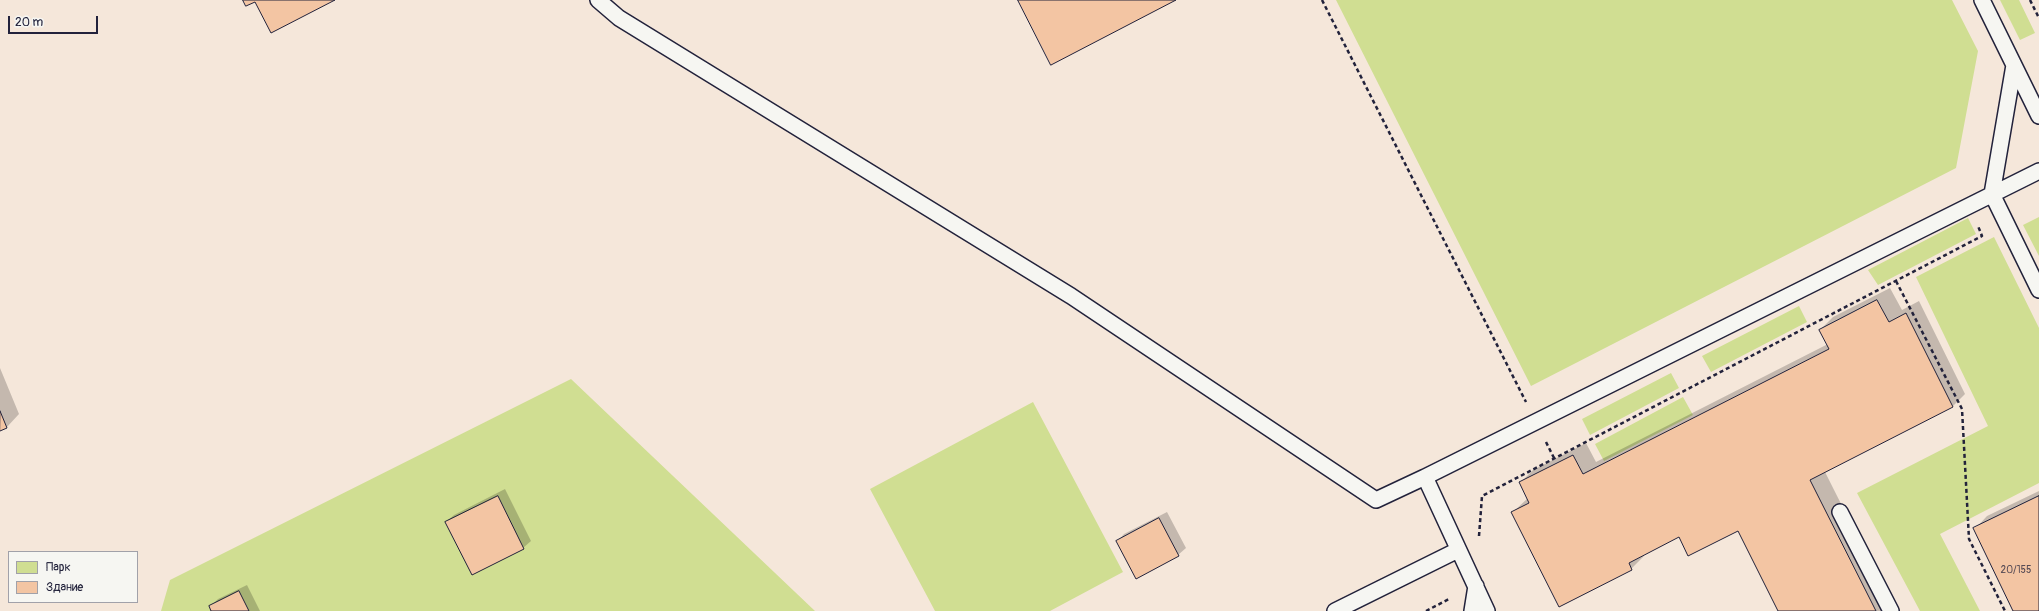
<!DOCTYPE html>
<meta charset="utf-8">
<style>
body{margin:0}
#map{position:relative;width:2039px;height:611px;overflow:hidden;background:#f5e7da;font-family:Pangolin,sans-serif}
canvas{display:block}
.legend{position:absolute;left:8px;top:551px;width:130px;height:52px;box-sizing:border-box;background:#f6f6f2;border:1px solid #a1a1a9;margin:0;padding:5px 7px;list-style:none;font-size:12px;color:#22223b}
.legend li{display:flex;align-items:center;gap:8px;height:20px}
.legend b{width:20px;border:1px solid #a1a1a9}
.scale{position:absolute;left:8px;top:16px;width:90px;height:18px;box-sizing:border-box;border:2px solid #22223b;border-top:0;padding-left:5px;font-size:12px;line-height:14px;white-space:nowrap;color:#22223b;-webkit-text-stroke:3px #f6f6f2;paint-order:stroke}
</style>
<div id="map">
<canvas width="2039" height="611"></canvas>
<ul class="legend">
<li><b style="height:11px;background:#d0de92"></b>Парк</li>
<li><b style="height:11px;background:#f3c5a3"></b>Здание</li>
</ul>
<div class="scale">20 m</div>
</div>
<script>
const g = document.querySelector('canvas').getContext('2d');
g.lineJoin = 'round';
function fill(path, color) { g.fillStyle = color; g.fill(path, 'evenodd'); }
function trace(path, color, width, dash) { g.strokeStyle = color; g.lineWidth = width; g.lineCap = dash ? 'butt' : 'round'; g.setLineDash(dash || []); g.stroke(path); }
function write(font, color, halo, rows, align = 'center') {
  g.font = font + ' Pangolin,sans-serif'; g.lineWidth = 3; g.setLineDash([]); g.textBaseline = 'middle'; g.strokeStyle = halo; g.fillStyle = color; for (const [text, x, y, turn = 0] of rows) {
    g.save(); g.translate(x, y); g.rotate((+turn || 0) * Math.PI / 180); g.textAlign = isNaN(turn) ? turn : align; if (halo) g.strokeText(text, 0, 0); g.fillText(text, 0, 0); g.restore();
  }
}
fill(new Path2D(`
 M1336,0h616l26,51 -22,117 -425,218z
 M2000,0h19l16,33 -15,7z
 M2039,217v39l-16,-31z
 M1968,218l8,16 -98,51 -10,-15z
 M1994,237l45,91v155l-99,51 40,77h-60l-63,-118 131,-67 -72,-149z
 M1799,306l8,16 -96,50 -9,-16z
 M1671,373l8,15 -89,47 -8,-16z
 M571,379l244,232h-654l9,-31z
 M1683,397l10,18 -89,46 -9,-17z
 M1033,402l90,170 -73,39h-115l-65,-122z`), '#d0de92');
fill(new Path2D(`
 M1890,288l12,22 17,-9 46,93 -12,12 -128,66 70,139h-116l-41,-82 -58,7 -37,19 1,1 -13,13 -119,-56 16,-15 -7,-16 12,-12 53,-27 10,19 232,-118 -8,-14 13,-13z
 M0,368l19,46 -12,13 -7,3z
 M505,489l26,52 -8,7 -77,-26 8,-7z
 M2039,491v120h-24l-40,-82 12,-13z
 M1167,512l19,36 -8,7 -42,23 -19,-36 7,-8z
 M247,585l13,26h-47l-3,-4 8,-8z`), '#0003');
const building = new Path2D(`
 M243,0h92l-64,33 -16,-31 -9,4z
 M1018,0h158l-125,65z
 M1877,300l12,22 17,-9 47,94 -143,73 66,131h-98l-40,-80 -50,25 -9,-19 -50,26 3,7 -73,37 -48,-95 18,-9 -10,-21 54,-27 10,19 246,-125 -10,-19z
 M0,411l7,17 -7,3z
 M498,496l26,53 -52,26 -27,-53z
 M2039,496v115h-26l-40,-83z
 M1159,518l20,38 -43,23 -20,-38z
 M239,591l10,20h-38l-2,-5z`);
fill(building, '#f3c5a3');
trace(building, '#22223b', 1);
const service = new Path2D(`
 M598,0l21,18 452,278 305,204 49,-23
 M1982,0l57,116
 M2014,65l-22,129 47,96
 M1840,512l51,99
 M1335,611l123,-61
 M1472,611l4,-25
 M1487,611l-62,-134 614,-306`);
trace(service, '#22223b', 18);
trace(new Path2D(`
 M1322,0l204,402
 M2030,0l9,18
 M1896,281l66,128 7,130 36,72
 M1546,442l8,16
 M1479,536l3,-40 500,-260 -4,-10
 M1426,611l23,-12`), '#22223b', 2.5, [4, 3]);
trace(service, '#f6f6f2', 15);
write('10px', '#564b55', null, [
 ["20/155",2016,570]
]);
</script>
